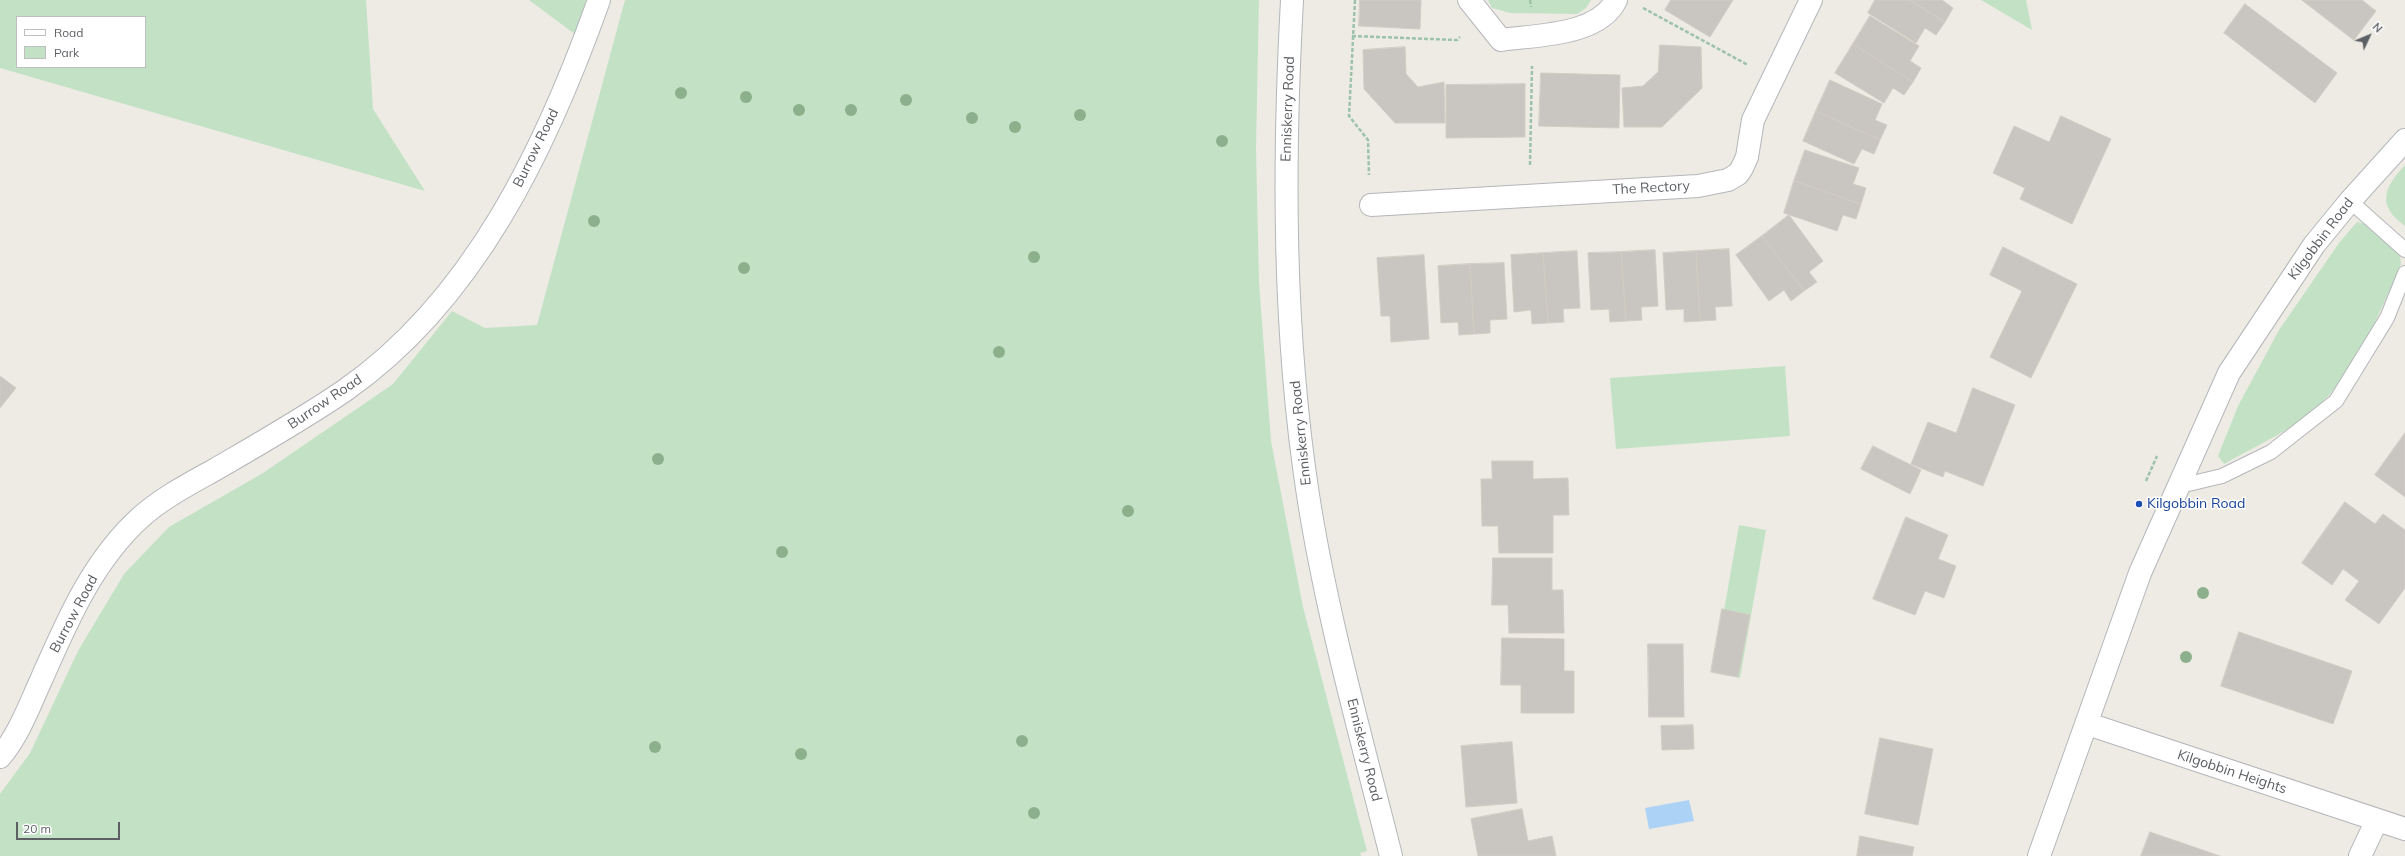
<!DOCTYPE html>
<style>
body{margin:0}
#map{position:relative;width:2405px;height:856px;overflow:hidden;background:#edebe4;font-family:Mulish,sans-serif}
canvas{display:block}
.legend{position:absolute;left:16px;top:16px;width:130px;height:52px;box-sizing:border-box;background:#fff;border:1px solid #bebfc1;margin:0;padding:5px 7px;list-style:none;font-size:12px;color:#5c5f63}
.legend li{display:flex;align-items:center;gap:8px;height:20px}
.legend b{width:20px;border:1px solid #bebfc1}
.north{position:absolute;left:2349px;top:16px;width:40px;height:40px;-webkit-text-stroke:3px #fff;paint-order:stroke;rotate:46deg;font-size:11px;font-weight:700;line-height:16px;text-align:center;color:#5c5f63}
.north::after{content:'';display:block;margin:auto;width:14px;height:18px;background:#5c5f63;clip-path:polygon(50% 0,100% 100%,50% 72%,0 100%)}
.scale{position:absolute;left:16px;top:822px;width:104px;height:18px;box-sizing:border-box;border:2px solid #5c5f63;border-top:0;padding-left:5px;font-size:12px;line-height:14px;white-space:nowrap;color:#5c5f63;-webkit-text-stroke:3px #fff;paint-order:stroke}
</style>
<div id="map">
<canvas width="2405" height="856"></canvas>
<ul class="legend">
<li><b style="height:5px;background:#fff"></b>Road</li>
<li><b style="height:11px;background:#c3e2c5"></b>Park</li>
</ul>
<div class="north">N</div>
<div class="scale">20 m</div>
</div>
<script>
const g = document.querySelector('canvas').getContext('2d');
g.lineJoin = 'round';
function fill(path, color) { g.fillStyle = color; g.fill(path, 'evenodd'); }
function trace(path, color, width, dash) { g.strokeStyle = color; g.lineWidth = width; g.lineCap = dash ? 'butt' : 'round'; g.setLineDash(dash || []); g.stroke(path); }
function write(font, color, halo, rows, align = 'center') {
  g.font = font + ' Mulish,sans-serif'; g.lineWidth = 3; g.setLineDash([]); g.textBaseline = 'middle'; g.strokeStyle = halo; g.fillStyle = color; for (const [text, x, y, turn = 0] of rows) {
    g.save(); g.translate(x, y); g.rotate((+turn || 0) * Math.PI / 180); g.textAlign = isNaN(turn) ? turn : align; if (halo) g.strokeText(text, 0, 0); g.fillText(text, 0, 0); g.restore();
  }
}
fill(new Path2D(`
 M0,0h366l7,109 52,82 -425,-123zM17,17h128v50h-128z
 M529,0h57l-10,35z
 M625,0h634l-3,148 3,134 12,159 32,166 64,244 -7,2 1,3h-1361v-62l30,-41 48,-102 46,-77 45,-47 94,-54 130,-89 59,-73 33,17 52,-3z
 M1488,0h103l-5,8 -9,6 -67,-1 -18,-5z
 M1981,0h45l6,30z
 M2405,165v61c-29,-21 -21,-38 0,-61z
 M2357,222l11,3 32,30 1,9c-25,56 -47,117 -98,155 -24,17 -53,30 -79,45l-6,-8 20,-50 41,-76 60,-87z
 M1785,366l5,70 -174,13 -6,-71z
 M1739,525l27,5 -26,148 -27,-5z`), '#c3e2c5');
fill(new Path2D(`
 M1689,800l5,21 -45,8 -4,-21z`), '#acd2f6');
const building = new Path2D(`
 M1360,0h61l-1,29 -61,-3z
 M1671,0h62l-23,37 -45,-27z
 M1875,0h35l35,22 -9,13 -11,-7 -9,15 -48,-30z
 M1910,0h32l11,8 -8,14z
 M2302,0h60l14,11 -22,29z
 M2245,4l92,69 -22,30 -91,-70z
 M1870,16l49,30 -9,15 11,7 -8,14 -60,-38z
 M1853,44l60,38 -9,13 -11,-7 -9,15 -49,-30z
 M1660,45l41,2 1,41 -40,39h-38l-2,-39 21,-2 15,-14z
 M1405,47l1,27 12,13 26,-5 1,41h-50l-31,-34 -1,-39z
 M1541,73l79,2 -1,53 -80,-2z
 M1830,80l52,24 -7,16 12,5 -7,15 -64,-29z
 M1525,84v53l-79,1v-53z
 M1816,111l64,29 -6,14 -12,-5 -8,15 -51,-23z
 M2061,116l50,23 -39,85 -52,-25 5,-11 -32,-15 21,-47 35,16z
 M1805,150l54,18 -6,16 13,4 -5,16 -67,-23z
 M1794,181l67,23 -5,15 -13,-4 -6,16 -53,-18z
 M1789,215l34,46 -14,11 8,10 -13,9 -42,-55z
 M1762,236l42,55 -13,10 -7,-11 -15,11 -33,-46z
 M2003,247l74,37 -46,94 -41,-21 32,-66 -32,-16z
 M1729,249l3,57 -17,1 1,13 -16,1 -4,-70z
 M1655,250l3,56 -17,1 1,13 -16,1 -5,-69z
 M1577,251l3,57 -17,1 1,13 -16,1 -5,-70z
 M1696,251l4,70 -16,1v-13l-18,1 -3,-57z
 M1621,252l5,69 -16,1 -1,-13 -18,1 -3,-57z
 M1543,253l5,70 -16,1 -1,-14 -17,2 -3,-57z
 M1424,255l5,84 -38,3 -1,-26h-9l-4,-58z
 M1504,263l3,56 -17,1v13l-16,1 -4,-70z
 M1470,264l4,70 -15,1 -1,-13 -17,1 -3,-57z
 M0,376l16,12 -16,20z
 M1973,388l42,17 -32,81 -38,-15 -2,6 -32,-13 17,-42 28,11z
 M2405,433v64l-30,-22z
 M1873,446l48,24 -11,24 -49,-25z
 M1492,461h41v18l35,-1 1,37h-16v38h-54l-1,-27h-16l-1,-47h11z
 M2345,502l30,22 8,-10 22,16v58l-26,36 -34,-24 14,-19 -16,-12 -11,16 -30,-22z
 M1906,517l42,18 -10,24 18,7 -12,32 -19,-7 -10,24 -42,-16z
 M1493,558h59v32h11l1,43h-55l-1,-28h-16z
 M1722,609l28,6 -12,62 -27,-5z
 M2239,632l113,39 -19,53 -112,-38z
 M1502,638l62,1v32h10v42h-53v-28h-20z
 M1648,644h35l1,73h-35z
 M1693,725l1,24 -32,1 -1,-24z
 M1880,738l53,11 -15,76 -53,-11z
 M1512,742l5,61 -51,4 -5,-61z
 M1522,809l6,32 24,-5 4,20h-78l-7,-37z
 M2150,832l70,24h-79z
 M1860,836l54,11 -2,9h-55z`);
fill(building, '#c9c6c1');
trace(building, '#d1cdc3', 1);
const service = new Path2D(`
 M2350,201l55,49
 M2176,487l46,-11 49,-24 65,-51 51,-83 18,-45`);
const minor = new Path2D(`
 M1469,0l32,40c34,-5 98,-4 115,-40
 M1371,205l327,-19 30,-6 10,-6 4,-6 5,-11 6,-37 58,-120
 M2088,724l317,105
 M2360,856l17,-36`);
const tertiary = new Path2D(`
 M0,757c19,-22 30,-53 42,-79 25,-57 51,-118 99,-161 21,-19 50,-34 75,-48 43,-25 87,-50 128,-78 131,-91 203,-245 255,-391
 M2039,856l101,-283 89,-200 85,-128 36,-44 55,-61`);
const secondary = new Path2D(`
 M1292,0c-9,165 -9,332 16,495 19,122 53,241 83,361`);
trace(service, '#b5b6ba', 16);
trace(minor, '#b5b6ba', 24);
trace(tertiary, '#b5b6ba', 24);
trace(secondary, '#b3b6ba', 24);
trace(new Path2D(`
 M1355,0l-6,116 19,24 1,35
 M1530,0l1,7
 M1643,8l105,57
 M1352,36l105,4 3,-3
 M1530,165l2,-99
 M2146,481l11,-25`), '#9dc2aa', 2.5, [4, 2]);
trace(service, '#fff', 14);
trace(minor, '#fff', 22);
trace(tertiary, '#fff', 22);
trace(secondary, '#fff', 22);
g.fillStyle = '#8db08c';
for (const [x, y] of [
 [681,93],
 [746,97],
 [906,100],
 [799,110],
 [851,110],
 [1080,115],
 [972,118],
 [1015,127],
 [1222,141],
 [594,221],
 [1034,257],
 [744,268],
 [999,352],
 [658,459],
 [1128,511],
 [782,552],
 [2203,593],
 [2186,657],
 [1022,741],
 [655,747],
 [801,754],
 [1034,813]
]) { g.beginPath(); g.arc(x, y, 6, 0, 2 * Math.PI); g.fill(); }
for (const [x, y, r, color] of [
 [2139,504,4,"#1a4fb4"]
]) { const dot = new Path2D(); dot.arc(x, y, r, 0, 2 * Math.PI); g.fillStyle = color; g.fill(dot); trace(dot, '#fff', 1.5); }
write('14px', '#5c5f63', '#fff', [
 ["Enniskerry Road",1288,109,-88],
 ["Burrow Road",536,148,-64],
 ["The Rectory",1651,188,-3],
 ["Kilgobbin Road",2321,239,-53],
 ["Burrow Road",325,402,-34],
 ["Enniskerry Road",1301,433,-96],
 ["Burrow Road",74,614,-62],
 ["Enniskerry Road",1364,750,76],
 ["Kilgobbin Heights",2232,772,18]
]);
write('14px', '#164399', '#fff', [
 ["Kilgobbin Road",2147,504]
], 'left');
</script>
